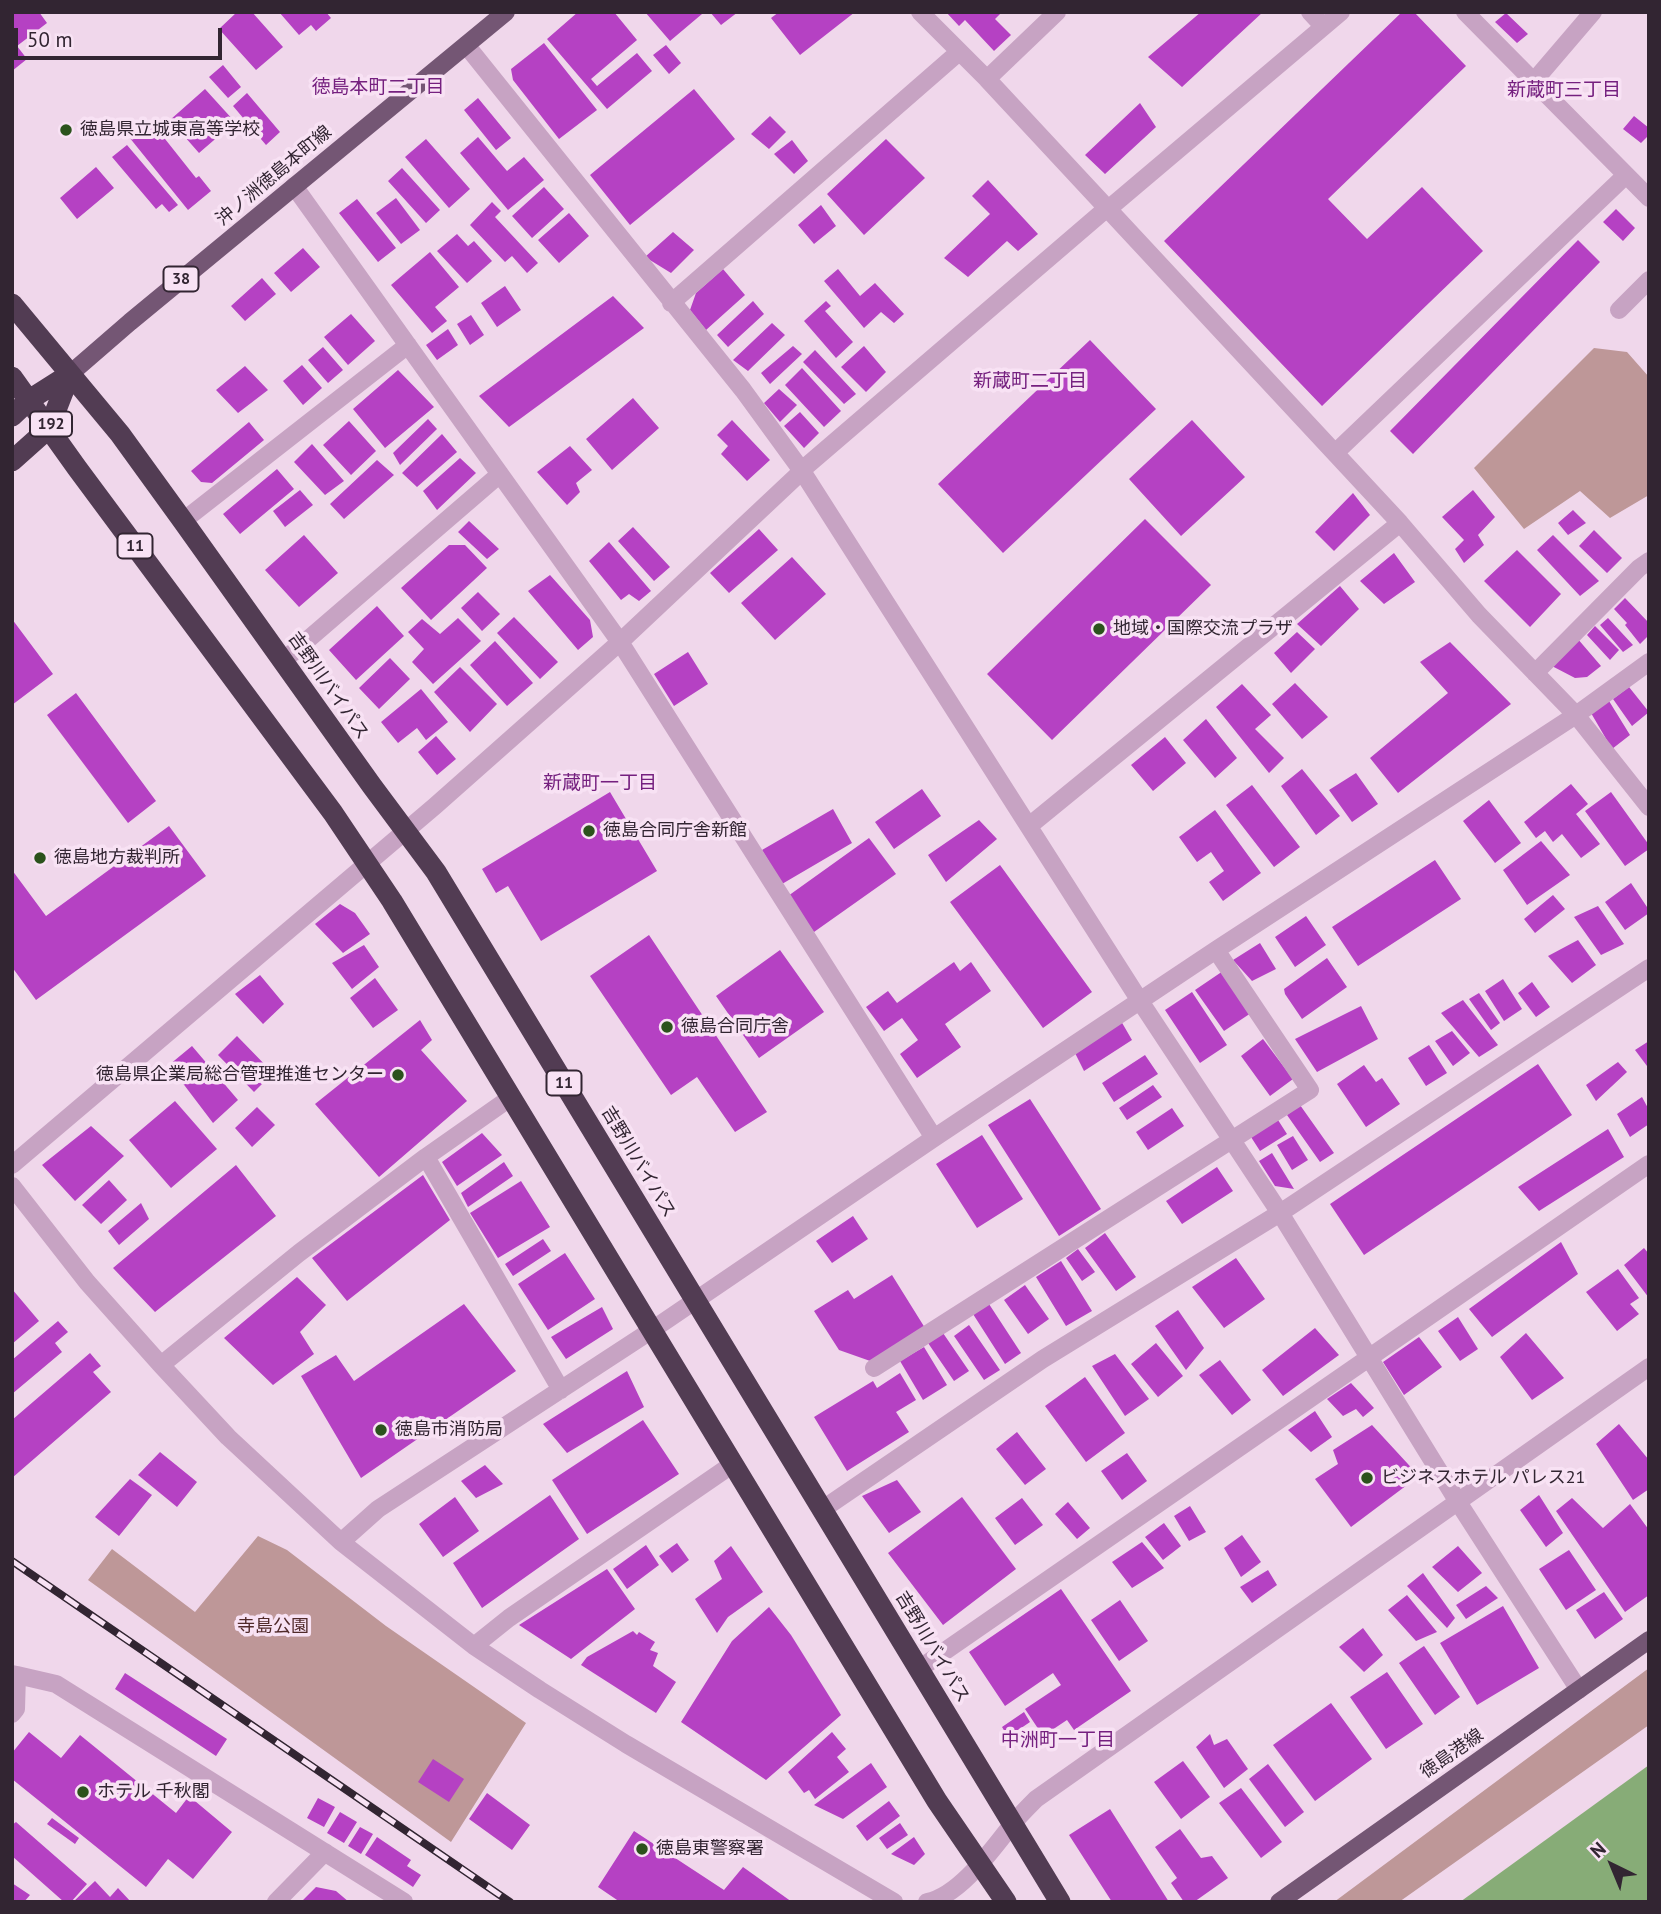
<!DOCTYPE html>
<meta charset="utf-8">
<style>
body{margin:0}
#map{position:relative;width:1661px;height:1914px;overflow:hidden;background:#f0d7eb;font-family:"PT Sans",sans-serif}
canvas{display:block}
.frame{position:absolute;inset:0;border:14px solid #322532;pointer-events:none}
.north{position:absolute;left:1577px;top:1830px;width:70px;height:70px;-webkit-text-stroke:5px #f8e2f4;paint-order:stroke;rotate:317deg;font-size:19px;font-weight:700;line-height:28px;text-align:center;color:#322532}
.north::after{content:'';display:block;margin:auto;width:24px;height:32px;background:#322532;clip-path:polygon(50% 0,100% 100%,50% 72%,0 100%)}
.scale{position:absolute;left:14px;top:28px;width:208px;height:32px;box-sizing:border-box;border:4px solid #322532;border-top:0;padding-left:9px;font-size:21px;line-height:24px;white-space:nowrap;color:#322532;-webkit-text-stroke:5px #f8e2f4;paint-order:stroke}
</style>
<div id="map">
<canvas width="1661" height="1914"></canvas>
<div class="frame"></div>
<div class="north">N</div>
<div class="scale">50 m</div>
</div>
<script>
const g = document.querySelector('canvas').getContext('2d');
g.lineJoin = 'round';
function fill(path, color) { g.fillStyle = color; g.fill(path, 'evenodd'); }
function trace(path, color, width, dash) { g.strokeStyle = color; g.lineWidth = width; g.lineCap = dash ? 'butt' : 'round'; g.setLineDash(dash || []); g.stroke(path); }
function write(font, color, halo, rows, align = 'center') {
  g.font = font + ' "PT Sans","Noto Sans JP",sans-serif'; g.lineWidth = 7; g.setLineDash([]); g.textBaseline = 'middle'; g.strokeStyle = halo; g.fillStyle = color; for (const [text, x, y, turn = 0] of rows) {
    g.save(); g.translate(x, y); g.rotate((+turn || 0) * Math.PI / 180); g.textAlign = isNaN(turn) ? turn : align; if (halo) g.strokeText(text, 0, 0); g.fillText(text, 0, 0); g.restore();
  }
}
fill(new Path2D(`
 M1594,348l33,4 22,25v118l-39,23 -30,-27 -56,38 -50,-61z
 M258,1536l29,14 99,76 140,97 -75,119 -363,-262 24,-31 83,63z
 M1649,1668v57l-250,177h-65z`), '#be9798');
fill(new Path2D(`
 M1649,1765v137h-189z`), '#87ac77');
fill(new Path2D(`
 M12,12h27l8,11 -30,23 10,13 -15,12z
 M237,12h15l31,35 -27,23 -37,-41z
 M279,12h47l5,6 -15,13 -5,-6 -12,10z
 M578,12h36l23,28 -46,39 6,7 40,-33 15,18 -45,38 -60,-70z
 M645,12h56l1,2 -32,27z
 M710,12h28l-17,13z
 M779,12h76l-55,43 -29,-37z
 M946,12h56l-7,7 16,16 -17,16 -29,-31 -6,6z
 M1201,12h62l-81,75 -34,-30z
 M1402,12h12l52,54 -138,133 39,40 55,-52 61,64 -161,155 -158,-165z
 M1506,13l22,21 -11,9 -22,-21z
 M544,43l53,67 -38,29 -46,-59 -2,-11z
 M666,45l15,18 -12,11 -16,-19z
 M223,65l18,22 -13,11 -19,-21z
 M205,89l30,33 -36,31 -29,-33z
 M694,89l41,50 -105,86 -40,-50z
 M247,93l33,39 -14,13 -33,-39z
 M478,98l33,40 -15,12 -32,-40z
 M1140,103l16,24 -51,47 -20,-19z
 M770,116l16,16 -17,17 -18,-15z
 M1634,116l15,12v7l-8,8 -18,-14z
 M150,120l46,58 3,-2 12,15 -23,19 -59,-73z
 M478,137l29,34 17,-14 20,23 -36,30 -48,-57z
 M426,139l44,50 -21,19 -44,-51z
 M886,139l39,39 -61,57 -37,-41z
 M792,140l16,21 -14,13 -20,-20z
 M127,145l51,60 -9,7 -7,-8 -6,5 -44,-52z
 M96,167l18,21 -37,31 -17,-21z
 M402,168l38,42 -14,13 -38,-42z
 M988,180l50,54 -20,17 -11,-10 -39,36 -24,-19 46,-44 -18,-18z
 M544,187l20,22 -32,29 -20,-22z
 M396,198l24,32 -19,14 -25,-31z
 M357,199l39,49 -18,14 -39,-49z
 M492,202l9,9 -6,6 43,46 -11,10 -15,-17 -7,6 -35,-37z
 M821,205l15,21 -22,18 -16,-19z
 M1616,209l19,19 -12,13 -20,-19z
 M569,213l20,23 -30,27 -21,-23z
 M673,232l21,18 -23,23 -26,-16z
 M457,234l11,12 6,-5 18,20 -25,22 -30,-32z
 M1578,240l22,22 -187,192 -23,-23z
 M303,248l17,19 -29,25 -17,-19z
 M430,252l29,35 -24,20 12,14 -15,12 -41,-48z
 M723,269l22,26 -39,35 -16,-20 6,-17z
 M838,269l22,27 15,-13 29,31 -10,9 -13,-11 -17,16 -40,-47z
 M262,278l14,16 -31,27 -14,-15z
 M505,286l16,24 -24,17 -16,-24z
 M613,296l31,32 -135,99 -30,-31z
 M753,301l11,13 -36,33 -11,-12z
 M826,301l5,5 -6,5 28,31 -17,16 -32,-37z
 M351,314l24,27 -27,24 -24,-28z
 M471,315l13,20 -14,10 -13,-21z
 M772,323l13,12 -37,36 -15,-11z
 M448,329l10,16 -21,15 -11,-15z
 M1090,340l66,69 -153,144 -65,-69z
 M793,346l9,8 -32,30 -9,-11z
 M864,346l22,26 -20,20 -25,-25z
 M323,347l20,23 -15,13 -20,-23z
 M815,350l41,44 -12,10 -41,-42z
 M302,365l20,23 -19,17 -20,-24z
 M245,366l23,24 -30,23 -22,-23z
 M802,368l39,43 -17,16 -39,-42z
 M398,370l36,37 -49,41 -32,-39z
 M779,389l18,16 -17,17 -16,-19z
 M633,398l26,30 -47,42 -26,-31z
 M800,412l19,21 -15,15 -20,-22z
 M428,419l9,10 -37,36 -7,-12z
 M732,420l38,40 -23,21 -26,-27 7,-8 -11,-11z
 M1192,420l53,57 -64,59 -52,-57z
 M349,421l27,30 -25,24 -28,-30z
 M249,422l15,18 -52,43 -11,-1 -10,-11z
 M442,434l15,18 -40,35 -15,-14z
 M312,444l32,37 -19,14 -31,-33z
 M570,446l22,24 -16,13 4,9 -13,13 -30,-33z
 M460,458l16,15 -39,37 -14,-19z
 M377,460l17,15 -50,44 -14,-15z
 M277,469l17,20 -54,45 -17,-20z
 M300,490l13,15 -28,22 -12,-16z
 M1473,490l22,27 -17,18 6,10 -20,18 -9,-14 9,-9 -22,-23z
 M1353,493l17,22 -36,36 -19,-19z
 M1573,510l13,13 -18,12 -10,-12z
 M1145,519l66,66 -159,155 -65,-66z
 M469,521l30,28 -12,10 -29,-27z
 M633,527l37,40 -16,14 -36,-40z
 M759,529l19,21 -49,43 -19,-20z
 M1594,530l28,28 -15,15 -28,-27z
 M304,535l34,38 -39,34 -34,-37z
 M1553,535l46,46 -19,15 -43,-46z
 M609,542l42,49 -12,10 -10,-7 -8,6 -32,-39z
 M449,545h16l22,23 -56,52 -30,-32z
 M1517,550l44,44 -31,33 -46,-46z
 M1394,553l21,29 -31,22 -24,-23z
 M792,557l34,37 -51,46 -34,-37z
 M550,575l40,45 3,17 -15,13 -50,-59z
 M1340,586l19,23 -38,37 -24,-22z
 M478,592l22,22 -18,17 -21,-23z
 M1625,598l24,25v12l-9,9 -15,-19 2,-2 -13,-14z
 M377,606l27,30 -48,44 -27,-30z
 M514,617l44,45 -18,17 -43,-46z
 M458,618l23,23 -48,43 -21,-22 12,-13 -16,-17 14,-13 18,15z
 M1608,618l25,27 -10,7 -23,-27z
 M12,619l41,55 -41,31z
 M1595,626l24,24 -9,10 -23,-25z
 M1297,632l18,17 -24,24 -17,-20z
 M1577,638l24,28 -14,11 -12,1 -25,-13z
 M495,641l38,42 -26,23 -37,-41z
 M1450,642l61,62 -113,89 -28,-35 78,-65 -28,-31z
 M688,652l20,32 -34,22 -20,-32z
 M390,658l20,21 -31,30 -20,-21z
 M460,667l37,37 -27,28 -36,-40z
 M1295,683l33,34 -26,22 -30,-35z
 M1242,684l29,31 -16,14 29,29 -15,15 -53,-66z
 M1629,687l20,25 -17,14 -19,-27z
 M421,689l27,33 -22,18 -9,-12 -19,15 -17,-21z
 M76,693l80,108 -28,22 -81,-108z
 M1609,701l21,34 -18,14 -21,-36z
 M1206,719l31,39 -22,20 -32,-38z
 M436,736l20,23 -19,16 -19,-23z
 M1165,737l21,26 -33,28 -22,-26z
 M1302,769l38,47 -24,19 -35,-49z
 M1356,773l22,31 -26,18 -23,-32z
 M1571,784l17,20 -12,10 24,30 -19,14 -19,-24 -9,8 -8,-11 -9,7 -12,-16z
 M1252,785l48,62 -26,20 -48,-62z
 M922,789l19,27 -47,33 -19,-27z
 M610,792l47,79 -116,70 -33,-55 -12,7 -14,-24z
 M1611,792l38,53v4l-24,17 -40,-55z
 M1489,800l32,43 -26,20 -32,-42z
 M833,809l19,34 -70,41 -20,-34z
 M1215,810l46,63 -38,28 -14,-19 15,-11 -13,-19 -14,10 -18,-25z
 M979,820l18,19 -51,43 -18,-27z
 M169,826l37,50 -170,124 -24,-33v-97l34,46z
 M869,838l27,36 -82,58 -26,-36z
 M1541,841l29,34 -43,30 -24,-35z
 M1435,860l26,39 -103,67 -26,-39z
 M1000,865l92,127 -49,36 -93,-126z
 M1631,883l18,27v3l-24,17 -20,-28z
 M1553,895l12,14 -30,24 -11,-14z
 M340,904l15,9 15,21 -27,19 -28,-29z
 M1598,906l26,38 -23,11 -27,-38z
 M1306,916l20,29 -31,22 -20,-30z
 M649,935l118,177 -32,20 -38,-55 -26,18 -81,-119z
 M1578,940l18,25 -24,18 -24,-27z
 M1260,943l16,26 -24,12 -19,-21z
 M364,945l15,22 -27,22 -20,-26z
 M780,950l44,62 -65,46 -43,-62z
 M1327,958l20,29 -45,32 -17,-25 -1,-5z
 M954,962l6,9 11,-9 20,29 -46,33 16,23 -44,31 -17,-24 18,-14 -16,-22 -18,13 -18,-24 22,-16 9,12z
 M1223,971l28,42 -27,18 -29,-41z
 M260,975l24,29 -21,20 -28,-30z
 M375,978l23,32 -25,18 -23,-30z
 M1503,979l19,30 -18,12 -19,-30z
 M1532,982l18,25 -14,10 -18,-24z
 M1192,992l35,53 -27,18 -35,-53z
 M1479,993l21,30 -9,7 -22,-31z
 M1463,1000l35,45 -19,12 -38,-44z
 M1361,1006l17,33 -61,33 -22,-33z
 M420,1020l12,20 -11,10 46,51 -88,76 -64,-73z
 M1121,1021l11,19 -48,31 -9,-18z
 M1452,1031l18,22 -17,13 -18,-25z
 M237,1036l36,37 -19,19 -36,-37z
 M1263,1039l30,40 -23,17 -29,-40z
 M1649,1041v23l-2,2 -12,-16z
 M1429,1045l18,28 -21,13 -18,-28z
 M192,1046l46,54 -25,23 -44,-58z
 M1145,1055l13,19 -44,28 -12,-19z
 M1618,1062l9,10 -31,29 -10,-16z
 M1538,1064l34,51 -208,140 -34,-51z
 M1364,1065l12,17 6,-4 18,26 -34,23 -29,-43z
 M1153,1085l9,12 -35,23 -8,-12z
 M1642,1097l7,13v14l-19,13 -13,-23z
 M1030,1099l71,110 -42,27 -71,-111z
 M175,1101l42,48 -46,39 -42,-48z
 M1300,1105l34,48 -14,9 -33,-47z
 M257,1107l18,18 -23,22 -17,-19z
 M1172,1108l12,18 -36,24 -12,-18z
 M1278,1120l9,14 -27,17 -9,-14z
 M91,1126l33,30 -49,45 -33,-36z
 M1608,1129l16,28 -85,54 -21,-24z
 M482,1133l20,22 -45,31 -15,-24z
 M982,1135l41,64 -46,29 -41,-64z
 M1293,1136l15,24 -16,10 -15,-25z
 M1272,1153l22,36 -19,-3 -16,-25z
 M504,1162l9,14 -45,31 -7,-14z
 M236,1165l40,51 -121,96 -42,-44z
 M1217,1167l16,24 -51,33 -16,-23z
 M423,1175l27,45 -103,81 -35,-43z
 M109,1180l18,20 -26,24 -19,-19z
 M521,1181l29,46 -52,31 -28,-45z
 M141,1203l8,16 -30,26 -11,-14z
 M853,1216l15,23 -36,24 -16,-22z
 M1105,1233l31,44 -20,14 -31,-43z
 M543,1239l8,12 -38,25 -8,-12z
 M1561,1242l17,32 -86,63 -23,-28z
 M1644,1248l5,6v44l-25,-33z
 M1078,1249l17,23 -13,9 -16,-23z
 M565,1253l30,46 -47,31 -30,-46z
 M1236,1258l29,41 -41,29 -32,-41z
 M1061,1261l31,50 -26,15 -30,-49z
 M1618,1269l21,29 -9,6 9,10 -22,17 -31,-39z
 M892,1275l33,53 -52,34 -34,-12 -25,-39 34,-21 6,9z
 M297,1277l29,28 -26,27 14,22 -41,31 -49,-47z
 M1025,1285l24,34 -21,15 -24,-34z
 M12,1289l27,32 -27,23z
 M464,1304l52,67 -155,107 -60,-102 35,-21 18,26z
 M989,1304l32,49 -16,11 -32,-50z
 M602,1307l11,22 -47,30 -15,-22z
 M1178,1310l26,38 -18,22 -31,-44z
 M1458,1317l20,32 -18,12 -22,-30z
 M58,1321l10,11 -13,11 7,9 -50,42v-34z
 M969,1325l31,45 -16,10 -30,-44z
 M1315,1328l24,27 -56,41 -21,-26z
 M943,1333l26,38 -15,10 -26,-38z
 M1526,1333l38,45 -32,22 -32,-43z
 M1419,1337l23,30 -38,28 -21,-33z
 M1156,1343l27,33 -25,21 -27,-33z
 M924,1347l23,38 -24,15 -23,-39z
 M90,1353l11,13 -8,6 18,20 -99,86v-58z
 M1115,1354l34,45 -24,17 -33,-50z
 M1220,1360l31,40 -19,15 -33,-40z
 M627,1371l17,36 -77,46 -24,-29z
 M900,1373l16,27 -20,12 13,20 -62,39 -33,-54 59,-36 4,7z
 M1085,1377l40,56 -39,29 -41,-56z
 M1351,1383l23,25 -11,9 -7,-8 -13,7 -16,-17z
 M1315,1411l17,26 -21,15 -23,-22z
 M643,1420l36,54 -92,60 -35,-54z
 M1619,1424l30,36v29l-16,11 -37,-56z
 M1372,1425l47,51 -68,51 -36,-48 23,-15 -5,-14z
 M1017,1432l29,37 -21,16 -29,-36z
 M160,1452l37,30 -20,25 -39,-32z
 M1127,1453l20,28 -25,19 -21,-29z
 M485,1465l18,19 -27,14 -15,-17z
 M130,1479l22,16 -33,41 -24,-19z
 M897,1480l24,32 -32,21 -27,-37z
 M550,1495l29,44 -97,69 -29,-45z
 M1539,1495l24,38 -17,14 -26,-37z
 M455,1497l24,34 -36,26 -24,-33z
 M962,1497l54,72 -73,56 -55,-72z
 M1022,1498l21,27 -28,20 -20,-27z
 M1572,1498l31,30 27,-24 19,26v65l-24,17 -69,-101z
 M1068,1502l22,26 -13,11 -22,-25z
 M1190,1506l16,26 -17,9 -15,-25z
 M1164,1523l17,23 -18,14 -18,-23z
 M1242,1535l19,27 -20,15 -17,-29z
 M1142,1542l22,26 -32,20 -20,-26z
 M677,1543l12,17 -17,13 -13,-17z
 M646,1545l13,20 -32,24 -14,-20z
 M731,1546l32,46 -35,25 -11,16 -22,-34 27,-20 -8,-18z
 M1458,1546l24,27 -24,19 -26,-25z
 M1569,1550l27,40 -30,20 -27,-41z
 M607,1569l28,40 -64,50 -52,-34z
 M1268,1570l9,15 -25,18 -12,-16z
 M1423,1573l32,45 -8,10 -40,-42z
 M1486,1586l12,12 -32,21 -10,-14z
 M1061,1589l70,102 -57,39 -7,-10 -24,16 -18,-27 36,-24 -8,-12 -48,33 -36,-54z
 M1604,1592l19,27 -28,20 -19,-29z
 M1407,1595l30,37 -21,9 -28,-31z
 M1120,1600l28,41 -29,20 -28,-41z
 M1503,1606l36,62 -62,37 -37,-62z
 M769,1607l22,28 50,80 -75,65 -85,-58 51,-81z
 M1363,1628l20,27 -19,17 -25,-25z
 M633,1631l4,4 2,-3 16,10 -5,8 8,3 -5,13 23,16 -20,31 -75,-48 6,-8z
 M1424,1646l36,51 -25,18 -36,-52z
 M1387,1672l36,52 -37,25 -36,-52z
 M125,1673l102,66 -11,17 -101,-67z
 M1331,1703l41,56 -57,42 -42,-56z
 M1024,1712l6,10 -22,15 -6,-10z
 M29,1732l32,26 19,-23 96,78 13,-17 43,36 -39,47 -25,-20 -22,28 -134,-108v-26z
 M832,1732l14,17 -9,8 12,15 -34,27 -6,-9 -5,3 -16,-21z
 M1210,1734l4,11 13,-6 21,30 -24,19 -28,-41z
 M433,1759l31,20 -15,23 -31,-20z
 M1183,1761l27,36 -29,22 -27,-37z
 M871,1763l16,24 -44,32 -29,-14z
 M1268,1764l36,48 -19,15 -36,-48z
 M1241,1788l41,54 -21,16 -42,-55z
 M487,1793l43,32 -18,25 -43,-31z
 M318,1798l17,9 -11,20 -17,-9z
 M889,1801l11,15 -33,25 -11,-15z
 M1110,1809l59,93h-57l-43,-67z
 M340,1812l17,10 -13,21 -17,-10z
 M52,1818l27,20 -4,6 -28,-20z
 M16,1822l71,62 -16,18h-7l-52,-46v-31z
 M900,1823l8,12 -21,14 -8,-11z
 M360,1827l13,7 -12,20 -13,-8z
 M1180,1829l21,29 11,-2 16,22 -34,24h-10l-13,-19 6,-5 -22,-31z
 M634,1831l90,59 19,-23 49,35h-172l-22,-15z
 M377,1837l34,23 -4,6 14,9 -8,12 -48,-32z
 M914,1837l11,17 -11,11 -23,-11z
 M95,1881l15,16 8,-9 13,14h-58z
 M12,1883l18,12 -6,7h-12z
 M316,1887l20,4 13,11h-48z`), '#b541c3');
trace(new Path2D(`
 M920,12l67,67 413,444 79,92 97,100 73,92
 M1310,12l13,14
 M1465,12l184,186
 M466,45l277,345 59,81 338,530 140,212 178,289 121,188
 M987,79l70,-67
 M1534,81l59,-69
 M294,186l326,456 314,496
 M671,303l288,-251
 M1619,310l30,-30
 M1335,453l291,-278
 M183,521l225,-176
 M283,661l217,-187
 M1535,673l104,-105 10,-7
 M1029,826l371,-303
 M426,1157l135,233
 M12,1165l423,-359 185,-164 182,-171 1,-2 303,-260 1,1 234,-198
 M12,1186l75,96 74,83 67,72 113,105 133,104 66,44 86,54 268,158
 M161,1365l138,-112 127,-96 84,-59
 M874,1368l436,-278 -94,-140
 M823,1509l220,-150 237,-146 369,-245
 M341,1542l37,-33 274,-179 282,-192 282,-188 360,-235 73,-53
 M474,1646l35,-28 224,-154
 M919,1669l730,-505
 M12,1674l5,1 -1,34 -4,5
 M17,1675l39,9 348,218
 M276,1902l49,-50
 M927,1902c32,-6 64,-51 83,-75 8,-10 17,-19 26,-28l613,-432`), '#c7a3c3', 18);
trace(new Path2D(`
 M70,374l60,-52 376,-310
 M1279,1902l370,-262`), '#745674', 18);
trace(new Path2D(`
 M12,304l108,130 63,87 189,265 64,86 624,1030
 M12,377l65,91 256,345 59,88 545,900 69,101
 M12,416l17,-16 41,-26
 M12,461l37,-33 21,-54`), '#523c53', 21);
const rail = new Path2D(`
 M12,1561l498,341`);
trace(rail, '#322532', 8);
trace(rail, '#f8e2f4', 5, [16]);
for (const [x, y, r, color] of [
 [66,130,7,"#2b521c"],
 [1099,629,7,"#2b521c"],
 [589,831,7,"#2b521c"],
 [40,858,7,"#2b521c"],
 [667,1027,7,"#2b521c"],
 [398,1075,7,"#2b521c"],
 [381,1430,7,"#2b521c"],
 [1367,1478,7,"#2b521c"],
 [83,1792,7,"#2b521c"],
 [642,1849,7,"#2b521c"]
]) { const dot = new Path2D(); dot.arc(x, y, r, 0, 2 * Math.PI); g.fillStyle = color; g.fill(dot); trace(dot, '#f8e2f4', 2.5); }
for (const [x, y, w] of [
 [181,279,35],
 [51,424,42],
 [135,546,35],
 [564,1083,35]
]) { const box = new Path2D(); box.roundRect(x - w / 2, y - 12.5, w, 25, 5); g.fillStyle = '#f8e2f4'; g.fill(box); trace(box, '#322532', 2); }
write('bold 16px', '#322532', null, [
 ["38",181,279],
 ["192",51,424],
 ["11",135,546],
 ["11",564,1083]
]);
write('18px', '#322532', '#f8e2f4', [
 ["徳島県立城東高等学校",80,130],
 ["地域・国際交流プラザ",1113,629],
 ["徳島合同庁舎新館",603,831],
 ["徳島地方裁判所",54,858],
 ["徳島合同庁舎",681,1027],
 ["徳島県企業局総合管理推進センター",384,1075,"right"],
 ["徳島市消防局",395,1430],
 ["ビジネスホテル パレス21",1381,1478],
 ["ホテル 千秋閣",97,1792],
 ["徳島東警察署",656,1849]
], 'left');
write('18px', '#322532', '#f8e2f4', [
 ["沖ノ洲徳島本町線",274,176,-40],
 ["吉野川バイパス",328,686,55],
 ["吉野川バイパス",638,1162,59],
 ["吉野川バイパス",932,1647,59],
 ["徳島港線",1452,1754,-35]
]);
write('18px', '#502a2a', '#f8e2f4', [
 ["寺島公園",273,1627]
]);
write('19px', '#75207f', '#f8e2f4', [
 ["徳島本町二丁目",378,88],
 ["新蔵町三丁目",1564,91],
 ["新蔵町二丁目",1030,382],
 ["新蔵町一丁目",600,784],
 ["中洲町一丁目",1058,1741]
]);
</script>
